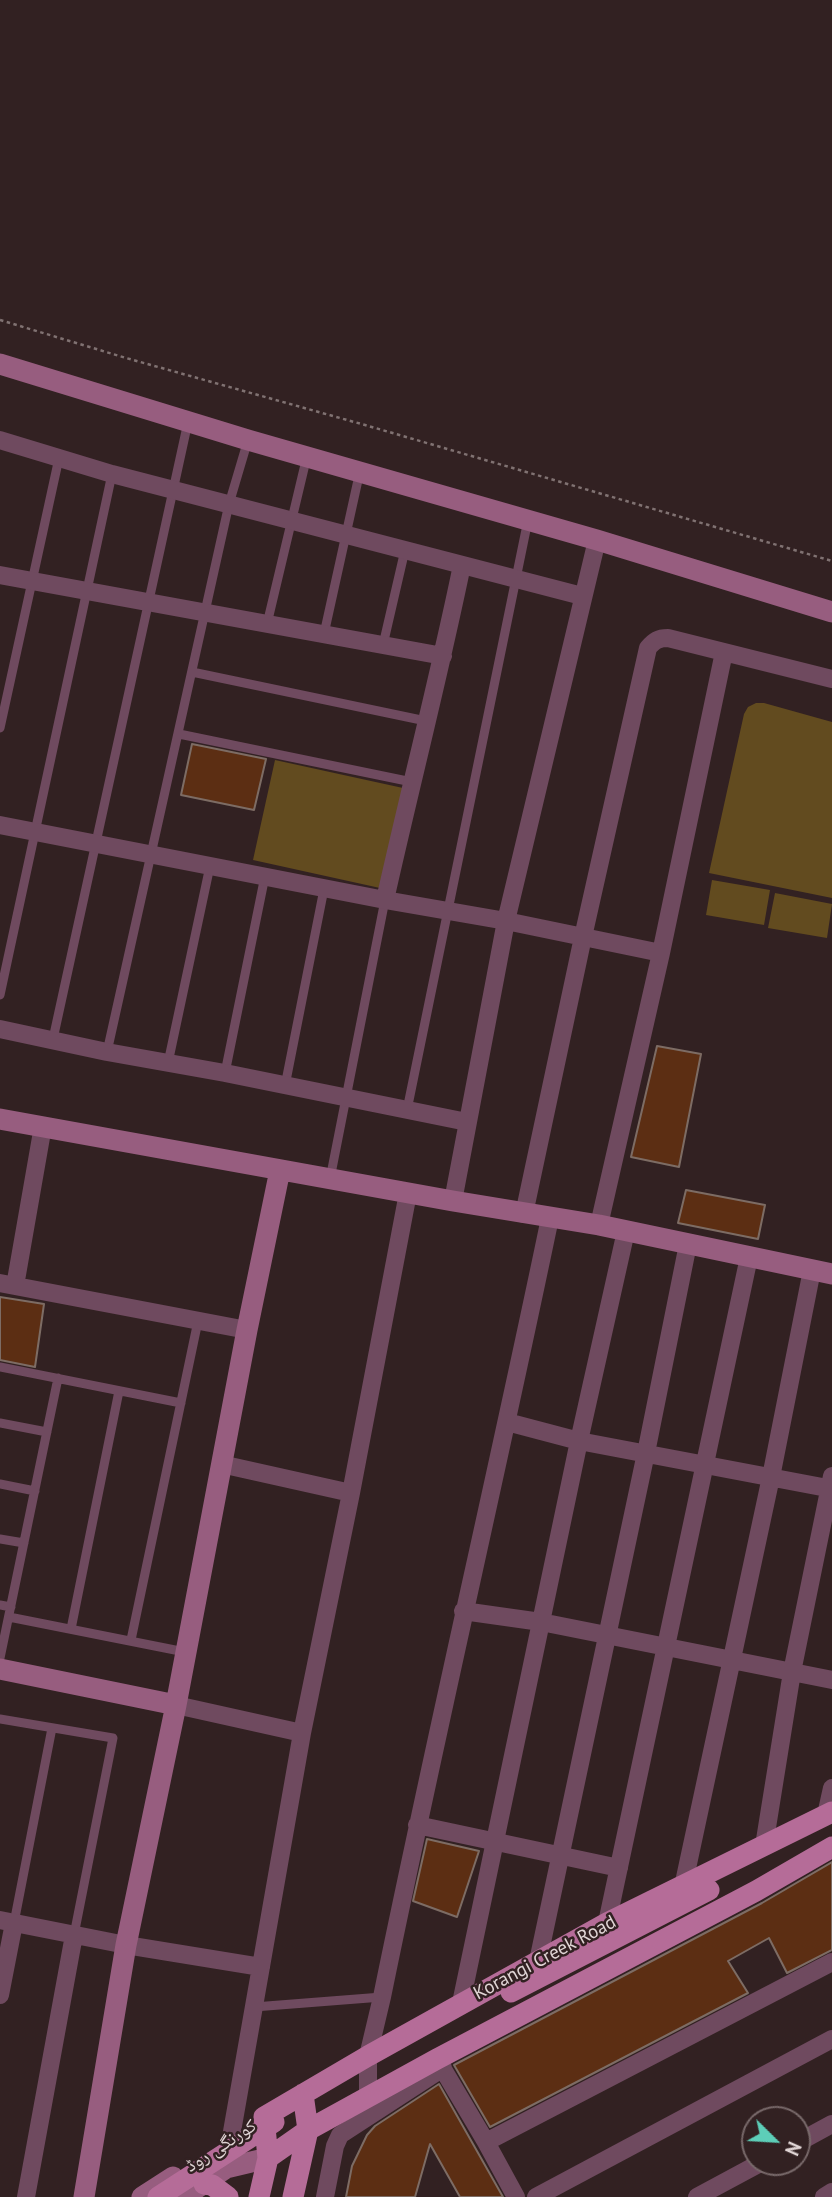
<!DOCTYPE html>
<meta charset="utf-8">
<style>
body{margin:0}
#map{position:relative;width:832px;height:2197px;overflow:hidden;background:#322122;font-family:"PT Sans",sans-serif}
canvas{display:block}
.north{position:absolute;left:741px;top:2106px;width:70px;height:70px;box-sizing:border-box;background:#322122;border:2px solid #78696a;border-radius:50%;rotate:114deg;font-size:19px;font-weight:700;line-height:28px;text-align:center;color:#e0d5d5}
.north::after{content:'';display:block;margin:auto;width:24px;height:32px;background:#5dceb8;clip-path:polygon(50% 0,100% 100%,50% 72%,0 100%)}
</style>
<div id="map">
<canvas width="832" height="2197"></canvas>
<div class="north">N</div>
</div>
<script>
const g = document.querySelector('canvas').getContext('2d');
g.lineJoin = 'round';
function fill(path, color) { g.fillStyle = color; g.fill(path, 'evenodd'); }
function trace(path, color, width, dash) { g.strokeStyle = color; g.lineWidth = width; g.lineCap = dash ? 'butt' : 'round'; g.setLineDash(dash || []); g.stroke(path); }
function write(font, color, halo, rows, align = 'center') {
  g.font = font + ' "PT Sans","Noto Naskh Arabic",sans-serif'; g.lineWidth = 5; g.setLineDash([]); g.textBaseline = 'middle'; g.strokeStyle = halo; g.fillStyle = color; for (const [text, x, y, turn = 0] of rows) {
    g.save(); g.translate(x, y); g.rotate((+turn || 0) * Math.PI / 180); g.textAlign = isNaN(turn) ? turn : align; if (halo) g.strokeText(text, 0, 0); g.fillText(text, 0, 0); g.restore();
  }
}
fill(new Path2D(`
 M756,703h8l68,19v176l-123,-25 35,-159 4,-7z
 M275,760l128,28 -23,100 -127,-28z
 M712,880l58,10 -6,35 -58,-10z
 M775,893l57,11 -5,34 -59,-10z`), '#624b1f');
const building = new Path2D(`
 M192,744l74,15 -12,51 -73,-15z
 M657,1046l44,8 -22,113 -48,-10z
 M686,1190l79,15 -7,34 -80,-16z
 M0,1297l44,7 -9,63 -35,-7z
 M427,1839l52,12 -22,66 -44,-16z
 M832,1862v88l-45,23 -18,-35 -41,23 20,32 -258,134 -36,-62 308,-162z
 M439,2084l64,113h-43l-30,-53 -15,53h-69l6,-31 15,-31 8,-9z`);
fill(building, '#5c2e13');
trace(building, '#7d6c64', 2);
trace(new Path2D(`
 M0,320l126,38 239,67 467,136`), '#807272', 2.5, [3.5, 3.5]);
trace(new Path2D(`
 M267,624l40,-168
 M324,634l36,-163
 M383,645l22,-95
 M192,672l234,49
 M0,728l59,-270
 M179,734l233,48
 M0,995l112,-521
 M53,1039l135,-617
 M107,1052l122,-548 19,-64
 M168,1063l42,-197
 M225,1073l40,-197
 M285,1086l39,-197
 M407,1110l121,-590
 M330,1179l55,-279
 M0,1367l181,36
 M0,1423l47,9
 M0,1484l35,7
 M0,1539l24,4
 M0,1605l11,2
 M9,1617l176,35
 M71,1629l48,-238
 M131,1640l67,-319
 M0,1658l58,-280
 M0,1719l113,19 -39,197
 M14,1923l38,-195
 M254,2007l128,-10`), '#6f4a5f', 9);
trace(new Path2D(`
 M0,440l112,34 470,122
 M0,575l443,81
 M0,825l385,75 121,21 155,32
 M385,900c25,-112 54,-223 77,-335
 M0,1029l107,23 118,21 242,49
 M453,1201l53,-280 91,-381
 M524,1214l59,-277 65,-289c6,-7 10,-10 20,-10l164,41
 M599,1225l62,-272 63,-301
 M0,1283l247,47
 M15,1286l28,-160
 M507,1422l72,19 253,48
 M221,1464l130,29
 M463,1611l78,11 291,58
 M176,1705l126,28
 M826,1815l6,-27
 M417,1825l202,43
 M764,1846l28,-174 40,-196
 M683,1887l88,-410 41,-207
 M0,1920l126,25 135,22
 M607,1923l142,-666
 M538,1961l108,-508 42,-209
 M0,1995l14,-72
 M461,2003l118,-562 47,-210
 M437,2059l49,83 346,-180
 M368,2098v-42l14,-59c53,-260 114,-519 168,-779
 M486,2142l30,55
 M797,2143l35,-19
 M227,2160l75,-427 49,-240 57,-300
 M26,2197l48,-262
 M325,2197l10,-51 5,-11 103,-67
 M536,2197l296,-158
 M697,2197l65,-35
 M824,2197l8,-5`), '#6f4a5f', 18);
trace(new Path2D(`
 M0,364l248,76 349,100 235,72
 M0,1119l453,82 146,24 233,49
 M0,1669l176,36
 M84,2197l42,-252 50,-240 71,-375 33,-160
 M142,2197l31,-20
 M184,2197l42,-29 42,-10`), '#975d7f', 21);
trace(new Path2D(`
 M511,1992l198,-102
 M268,2158l40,-28 129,-71 319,-168 76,-44
 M204,2184l8,1 16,12
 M158,2197l116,-75
 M259,2197l9,-39 -4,-41 104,-61 239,-133 225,-111
 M293,2197l15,-67 -5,-36`), '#b56c98', 21);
write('19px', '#e0d5d5', '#322122', [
 ["Korangi Creek Road",545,1958,-28],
 ["کورنگی روڈ",221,2146,-33]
]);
</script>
